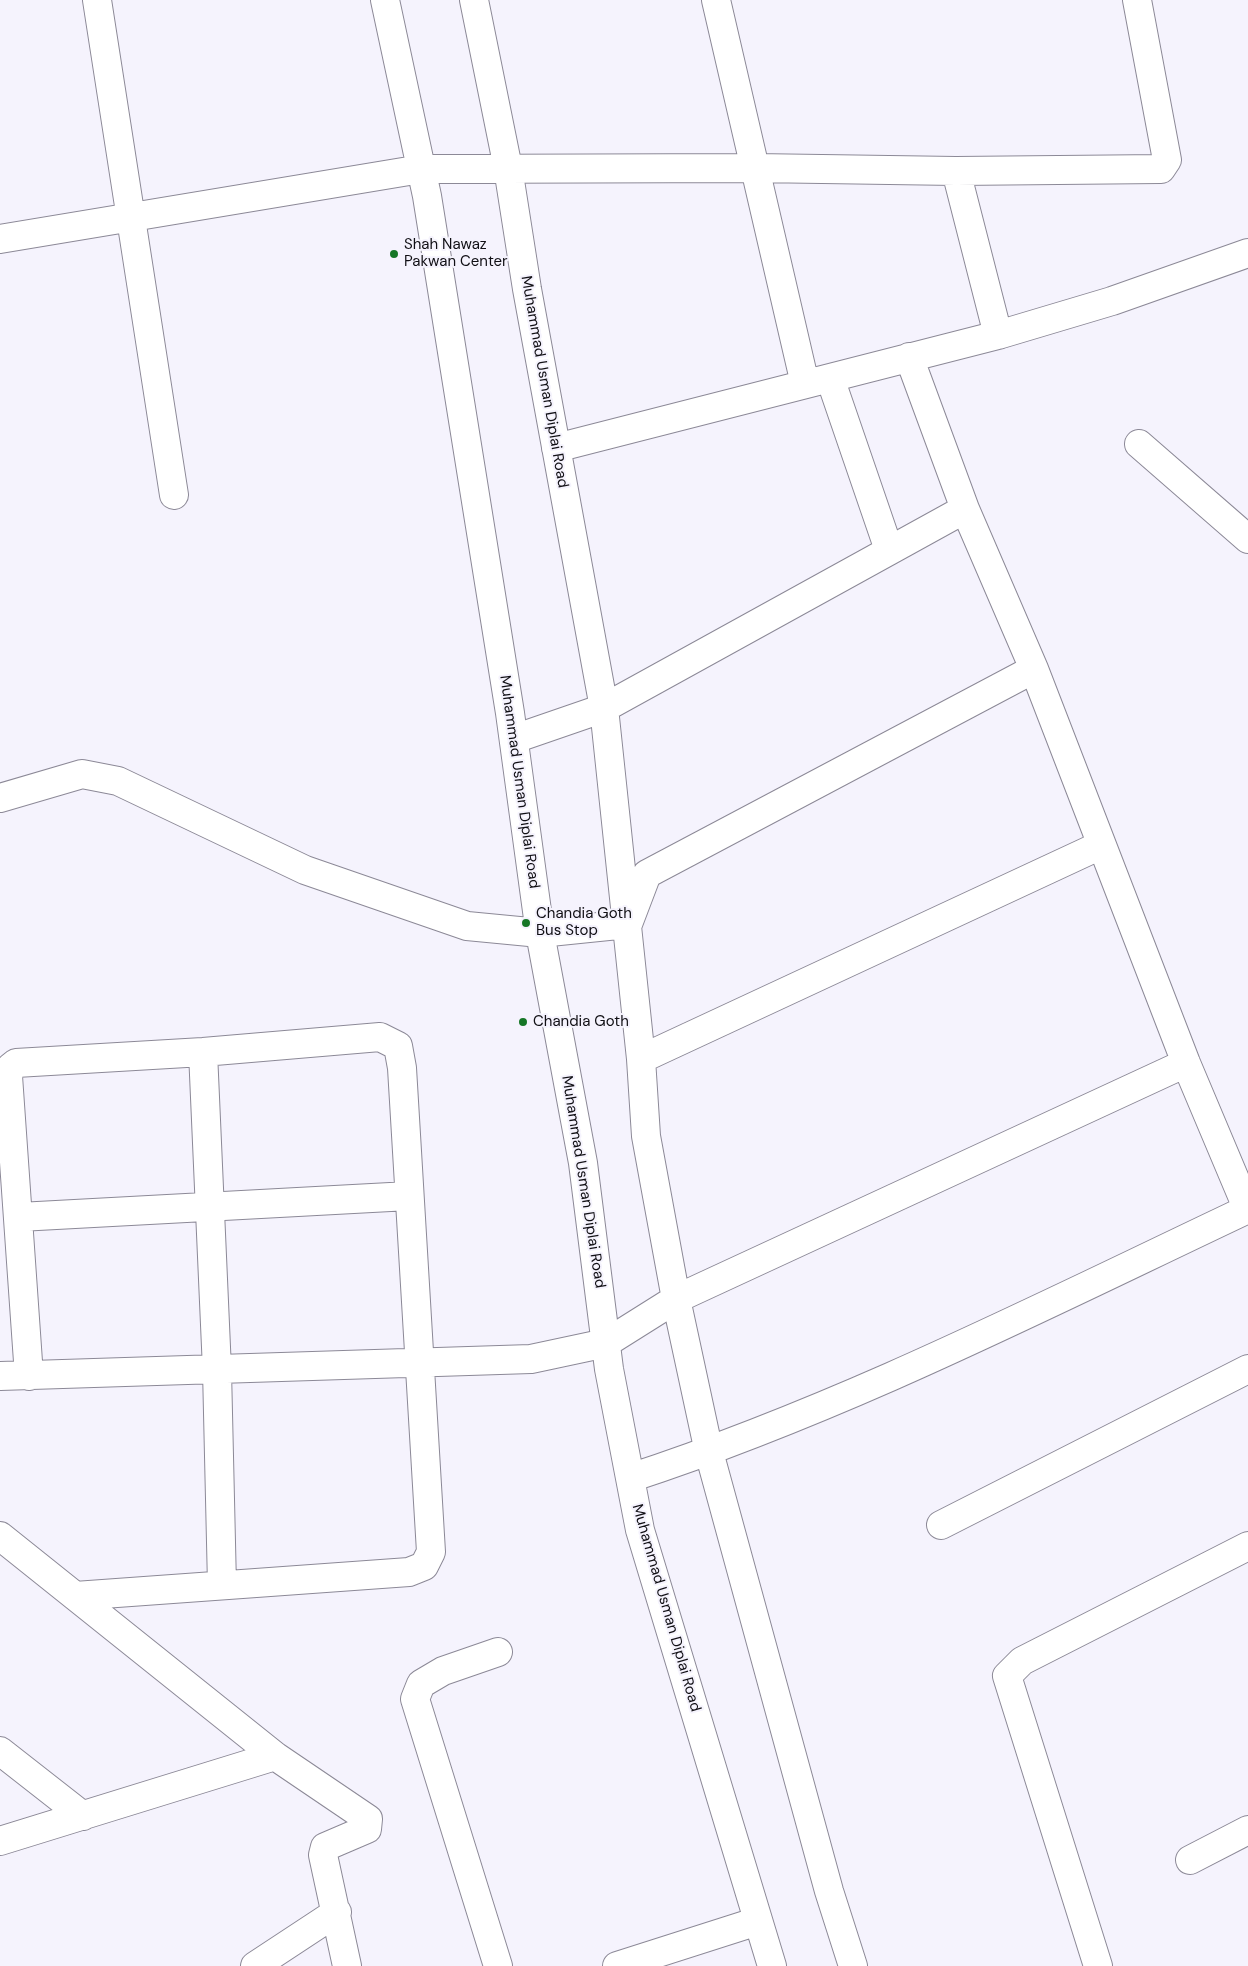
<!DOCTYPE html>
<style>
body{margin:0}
canvas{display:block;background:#f5f3fd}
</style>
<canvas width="1248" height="1966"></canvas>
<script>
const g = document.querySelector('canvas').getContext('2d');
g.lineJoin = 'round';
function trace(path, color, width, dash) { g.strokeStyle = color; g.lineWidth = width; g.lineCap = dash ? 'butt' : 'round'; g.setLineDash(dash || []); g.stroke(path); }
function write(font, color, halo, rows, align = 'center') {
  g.font = font + ' "DM Sans",sans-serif'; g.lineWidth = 4; g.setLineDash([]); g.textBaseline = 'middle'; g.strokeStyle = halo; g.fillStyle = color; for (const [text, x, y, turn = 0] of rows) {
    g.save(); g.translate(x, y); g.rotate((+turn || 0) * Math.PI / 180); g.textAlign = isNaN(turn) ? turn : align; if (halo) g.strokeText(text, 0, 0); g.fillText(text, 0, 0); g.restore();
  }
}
const minor = new Path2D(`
 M97,0l77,495
 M385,0l42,196 83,517 30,220 43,230 26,206 31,161 132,436
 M474,0l34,168 19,121 77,419 37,351 5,77 30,163 33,153 120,439 24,75
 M716,0l89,384
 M956,171l42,164
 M0,239l421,-70 334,-1 201,3 205,-2 6,-9 -30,-160
 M909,357l56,152 69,160 152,394 62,147
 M830,378l59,172
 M1139,444l109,95
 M556,448l442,-113 114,-34 136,-48
 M514,739l90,-31 361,-199
 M0,798l82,-24 36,7 187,89 162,56 73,7 88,-9 19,-50 387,-205
 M203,1052l14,318 5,215
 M641,1059l460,-214
 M19,1217l390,-21
 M0,1376l531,-17 75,-16 70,-44 510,-236
 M29,1376l-21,-300 3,-9 5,-4 187,-11 177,-15 18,9 4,22 29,484 -7,14 -15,6 -334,24
 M630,1478c214,-70 415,-173 618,-269
 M941,1525l307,-156
 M0,1536l275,220 93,63 -1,10 -42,18 -2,8 24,111
 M0,1751l83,65
 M0,1841l275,-85
 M1190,1860l58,-30
 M255,1966l82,-54
 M498,1966l-83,-267 6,-15 22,-13 55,-19
 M617,1966l141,-45
 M1098,1966l-91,-290 15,-15 226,-115`);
trace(minor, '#8c8997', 30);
trace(minor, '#fff', 28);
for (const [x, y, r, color] of [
 [394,254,5,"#157626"],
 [526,923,5,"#157626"],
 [523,1022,5,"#157626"]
]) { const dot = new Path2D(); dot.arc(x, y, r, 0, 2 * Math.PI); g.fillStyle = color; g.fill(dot); trace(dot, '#f5f3fd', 2); }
write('15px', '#100f14', '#f5f3fd', [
 ["Shah Nawaz",404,245],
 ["Pakwan Center",404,262],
 ["Chandia Goth",536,914],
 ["Bus Stop",536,931],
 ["Chandia Goth",533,1022]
], 'left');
write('15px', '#100f14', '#f5f3fd', [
 ["Muhammad Usman Diplai Road",544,382,80],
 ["Muhammad Usman Diplai Road",519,782,82],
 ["Muhammad Usman Diplai Road",583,1182,81],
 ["Muhammad Usman Diplai Road",666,1608,74]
]);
</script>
